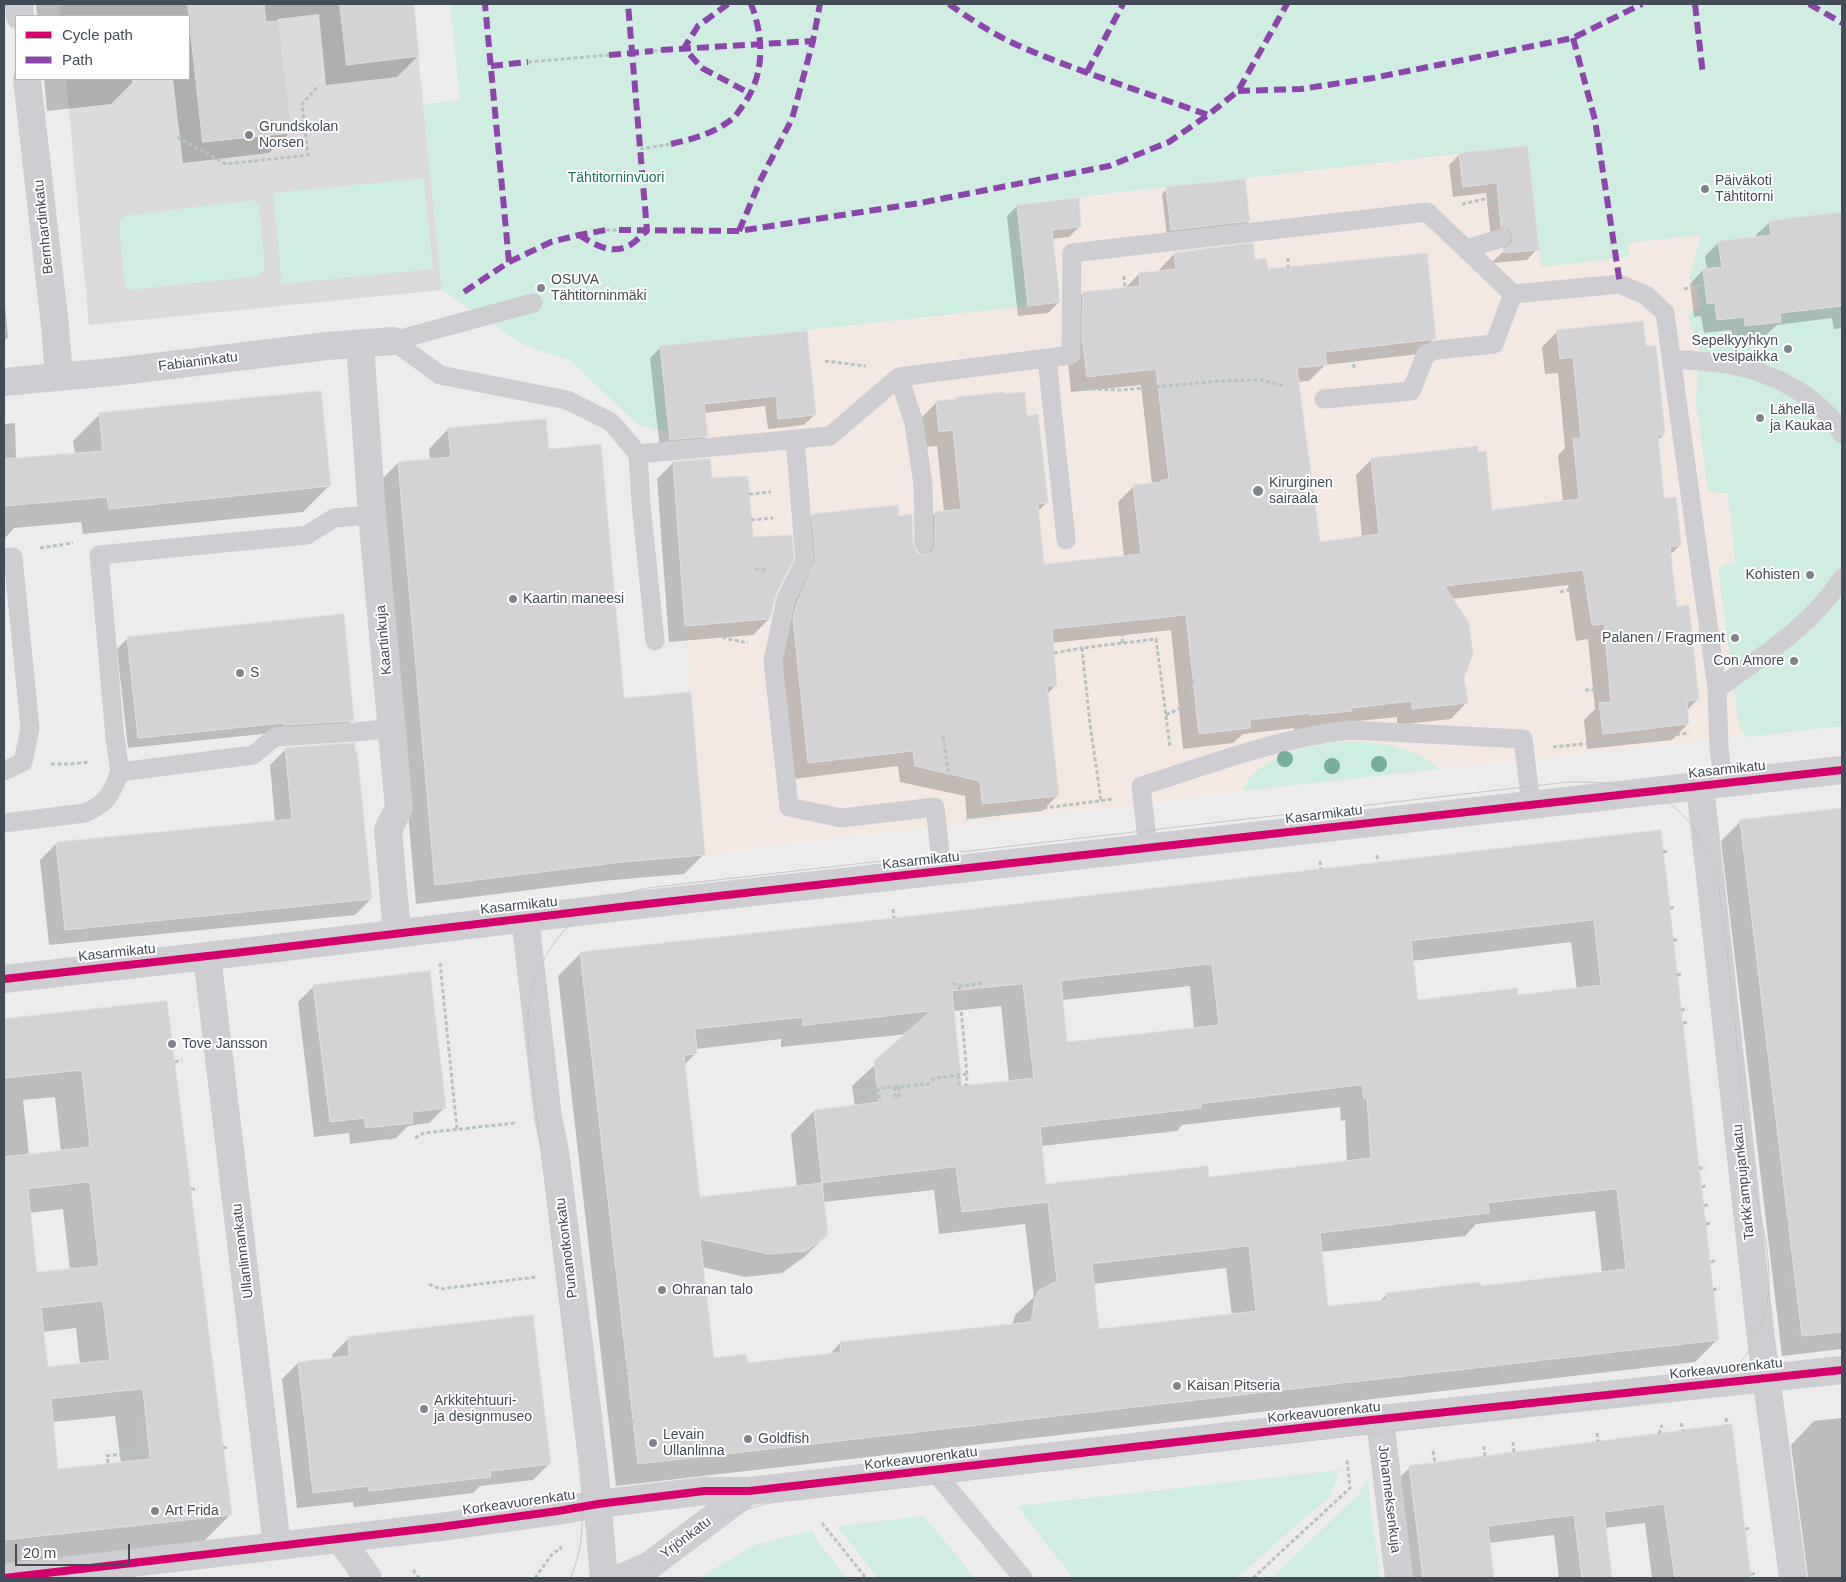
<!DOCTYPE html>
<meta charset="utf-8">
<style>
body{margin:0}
#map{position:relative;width:1846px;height:1582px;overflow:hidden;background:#edecec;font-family:Helvetica,sans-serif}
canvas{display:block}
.frame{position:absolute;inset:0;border:5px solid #444b58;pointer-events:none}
.legend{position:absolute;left:15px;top:15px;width:175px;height:65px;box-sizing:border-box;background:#fff;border:1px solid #b4b7bc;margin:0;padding:6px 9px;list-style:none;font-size:15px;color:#444b58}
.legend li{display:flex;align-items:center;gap:10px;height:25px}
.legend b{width:25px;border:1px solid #b4b7bc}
.scale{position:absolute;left:15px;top:1544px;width:115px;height:22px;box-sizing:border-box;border:2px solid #444b58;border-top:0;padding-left:6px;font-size:15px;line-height:18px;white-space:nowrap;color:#444b58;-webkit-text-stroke:4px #fff;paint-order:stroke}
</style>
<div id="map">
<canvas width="1846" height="1582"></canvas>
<div class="frame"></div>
<ul class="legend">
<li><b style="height:6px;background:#d6006c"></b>Cycle path</li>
<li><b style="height:6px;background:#8e44ad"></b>Path</li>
</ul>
<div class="scale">20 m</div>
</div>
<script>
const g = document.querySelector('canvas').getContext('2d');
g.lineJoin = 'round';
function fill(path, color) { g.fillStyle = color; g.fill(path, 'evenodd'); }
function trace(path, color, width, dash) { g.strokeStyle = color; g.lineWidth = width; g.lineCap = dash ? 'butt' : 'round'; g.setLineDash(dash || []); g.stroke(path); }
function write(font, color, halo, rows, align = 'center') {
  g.font = font + ' Helvetica,sans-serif'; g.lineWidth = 4; g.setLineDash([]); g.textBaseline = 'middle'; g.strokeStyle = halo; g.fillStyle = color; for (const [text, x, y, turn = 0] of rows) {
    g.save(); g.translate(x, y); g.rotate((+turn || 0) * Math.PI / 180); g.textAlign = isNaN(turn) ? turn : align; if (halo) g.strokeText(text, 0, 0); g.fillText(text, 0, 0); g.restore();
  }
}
fill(new Path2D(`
 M59,4h354l29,286 -353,35 -23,-246h123v-63h-129z`), '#dbdbdc');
fill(new Path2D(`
 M1528,146l11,103 180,-22 123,498 -600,66 -115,15 -284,31 -138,18 -36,-423 -9,-86 368,-40 -11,-101z`), '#f4e8e2');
fill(new Path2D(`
 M450,4h1392v722l-94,11c-11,-10 -11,-18 -12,-33l-18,-136 17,-7 -7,-67 -20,-3 -12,-88 4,-63 -9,-11 -3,-17 13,-4 -4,-21 -8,-9 12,-43 -73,8 1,14 -88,10 -13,-121 -511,58 11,102 -367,40 8,86 -31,-7 -67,-64 -47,-16 -82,-55 -19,-186 37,-4z
 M424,178l9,91 -151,15 -9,-91z
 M253,200l6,6 6,62 -6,8 -129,14 -5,-5 -6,-64 5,-5z
 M1341,741c32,0 74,4 98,28l-197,22c13,-34 67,-46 99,-50z
 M1340,1470l-10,26 -94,82h-163l-56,-72z
 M1367,1480l13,98h-109l88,-84z
 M924,1516l51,62h-97l-41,-52z
 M812,1530l7,13 28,35h-146l22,-15 33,-18z`), '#d0ede1');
fill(new Path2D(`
 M36,4h376l6,52 -21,21 -71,8 -7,-71 -42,5 13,113 -21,21 -86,10 -10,-84h16v-63h-152z
 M44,79h88v4l-21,21 -64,7z
 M1527,148l10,101 -10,11 -34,3v-2l10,-9v-6l-12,-8 -5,-45 -33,4 -4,-32 11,-11z
 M1167,189l82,32 -5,5 -77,9 -5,-41z
 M1017,206l63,20 -11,11 -17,2 7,63 -11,11 -30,3 -11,-100z
 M1842,213v115l-8,1 -2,-11 -55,7 -11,10 -34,4 -1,-9 -27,3 -3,-17 -7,1 -4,-33 13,-14h4l-2,-14 14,-14 37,-4v-3l14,-13z
 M1174,254l80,7 13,10 167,67 -15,16 -94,11 -16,16 -11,1 21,161 43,-6 -6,-62 16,-16 119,53 72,-10 -5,-47 7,-7 -7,-75 -13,1 -3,-27 16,-16 87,17 19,86 -7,7 6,59 17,45 -10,10 6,53 22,91 -11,11 1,14 -16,16 -85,9 -3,-29 11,-11 -7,-70 -12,2 -8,-56 -116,14 14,104 -15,16 -54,6v-8l-59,6 -44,7v-2l-51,6 -10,9 -50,6 -12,-119 -119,13 4,42 -9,9 11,101 -16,16 -75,8 -2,-23 -65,-14 -2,-16 -105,13 -15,-144 23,-58 -4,-46 16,-16 85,2 16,34 6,3 -1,-25 16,-16 9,-1 -7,-66 -13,1 -3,-29 16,-16 18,-2 2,-2 69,19 21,85 -10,10 6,53 81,-8 -6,-55 16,-16 18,-2 -11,-99 -70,7 -4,-39 1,-44 15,-16 41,-4 15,-15 20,-2v-2z
 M4,295l4,42 -4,4z
 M806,332l9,82 -11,11 -36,4 -3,-23 -61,7 2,23 -10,10 -36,4 -10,-92 11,-11z
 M100,414l229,72 -26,26 -220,22 -2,-12 -67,6 -10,11v-115l11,-1 1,36 59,-5 -2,-13z
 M448,429l100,21 75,250 81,154 -20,20 -82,7 -186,23 -37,-422 19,-19 32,-3 -1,-11z
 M673,463l38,17 41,59 23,55 -6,25 -16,16 -84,7 -12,-163z
 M128,638l224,82 -10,11 -70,2 -144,15 -11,-99z
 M286,749l85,150 -16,16 -306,30 -9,-85 16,-16 219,-22 -5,-57z
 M1842,810v539l-60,7 -61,-515 19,-19z
 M1660,831l58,508 -23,23 -1079,124 -58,-510 23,-23 313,-34zM1571,942l6,48 -60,7 -100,4 -5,-40zM1190,986l4,43 -128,14 -4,-43zM1001,1006l8,76 -48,5 -8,-76zM908,1034l-56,52 3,20 -41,5 -23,23 6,53 -98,11 -15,-133 12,-12v-4l85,-10v8zM1340,1107l1,14 4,-1 2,42 -139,16 -163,8 -4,-40 136,-15 5,-6zM934,1190l5,44 86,-10 9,73 -19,18 -3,10 -172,18 -10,11 -84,10 -33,-5 -11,-92 43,10 37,-4 21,-15 24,-23 -4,-33zM1595,1211l7,62 -123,14 -92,7 -8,8 -52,5 -7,-55 145,-16 11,-12zM1226,1268l6,47 -134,15 -5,-46z
 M314,986l131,121 -16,16 -21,3 -12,12 -46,6 -1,-11 -35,4 -16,-135z
 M166,1002l64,513 -27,27 -199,22v-544zM55,1097l6,55 -32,3 -6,-55zM63,1209l7,61 -34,4 -7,-61zM76,1328l4,37 -34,3 -4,-36zM115,1416l6,47 -64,7 -5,-48z
 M348,1339l201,125 -16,16 -53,6 -7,7 -119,14 -1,-5 -56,6 -15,-129 16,-16 35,-4 -1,-4z
 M1842,1418v160h-34l-17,-133 23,-24z
 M1730,1425l20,153h-98l-7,-55 -40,5 6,49 -2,1h-50l-5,-43 -65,8 4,35h-92l-11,-91 20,-20z`), '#0003');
const building = new Path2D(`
 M188,4h76l2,18 13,-1 13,112 -89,9z
 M340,4h74l5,52 -72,9z
 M1528,146l11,104 -35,3 -1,-4 7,-3 3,-5v-6l-4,-6 -8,-2 -4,-44 -34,4 -4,-34z
 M1245,179l5,42 -79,9 -5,-43z
 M1079,198l2,29 -29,3 8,72 -32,4 -11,-101z
 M1842,212v94l-62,7 1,9 -36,4 -1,-9 -27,3 -2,-17 -8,1 -4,-35 19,-2 -4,-26 53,-6 -2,-14z
 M1253,243l2,17 11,-2 2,11 159,-16 9,86 -111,13 2,13 -30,3 23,174 59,-8 -8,-76 107,-12v6l8,-1 6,59 87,-11 -6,-61h8l-8,-81 -13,2 -3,-29 86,-9 3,25 10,-1 9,89 -7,1 6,63 12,-1 3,28 2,20 -11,2 7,60 12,-2 10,95 -12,1 2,23 -86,10 -4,-31 12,-1 -7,-78 -12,1 -9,-55 -138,16 24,37 4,31 -9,24 4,25 -56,6v-8l-60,7v3l-42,4v-2l-60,7v8l-51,6 -13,-119 -134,14 5,57h-10l12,110 -77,8 -2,-23 -65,-15 -2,-15 -105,12 -15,-144 4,-16 19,-42 -4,-47 86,-9 1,11 13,-2 1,30 2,6 4,4h10l5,-4 1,-6v-32l26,-3 -8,-79 -14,2 -3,-31 21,-2v-2l47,-5v2l21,-2 2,24 11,-2 10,89 -10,1 6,60 97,-10 -8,-69 29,-3v-2l7,-1 -13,-110 -69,8 -5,-40 1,-45 57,-6 -1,-13 37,-4 -2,-16z
 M807,331l9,84 -38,4 -2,-23 -72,8 4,32 -38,4 -10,-94z
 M321,391l10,95 -222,23 -2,-12 -103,9v-47l99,-8 -4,-38z
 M546,419l3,30 52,-5 23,254 67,-6 14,163 -83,7 -187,23 -37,-423 53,-5 -3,-29z
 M710,459l2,19 36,-2 5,61 39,-2 2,24 -18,35 -6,25 -85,7 -12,-164z
 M344,614l10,107 -71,4v-2l-145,15 -11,-101z
 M355,743v8h2l15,148 -307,31 -9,-88 236,-23 -7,-71z
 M1842,808v524l-40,4 -62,-516z
 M1661,830l58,510 -1081,124 -58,-512 314,-34zM1594,920l7,65 -83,10 -1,-7 -99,12 -7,-59zM1212,964l7,61 -152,17 -6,-61zM1023,984l11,94 -72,8 -10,-95zM931,1011l-57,50 5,41 -65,8 8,73 -122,14 -16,-142 13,-1 -2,-25 108,-12v8zM1362,1085l2,14 3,-1 4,60 -162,19 -1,-11 -162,18 -6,-57 161,-19v-4zM956,1167l6,45 86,-10 9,79 -19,10 -3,8 -4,23 -191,20 1,10 -93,11 -2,-9 -32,4 -14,-119 69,15 37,-3 22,-16 -6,-52zM1617,1189l9,80 -145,17 -1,-4 -94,11 1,7 -59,6 -8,-73 169,-20 -1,-10zM1249,1246l7,65 -157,18 -7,-65z
 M430,971l16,137 -34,4 1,11 -47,5 -2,-10 -34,4 -17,-137z
 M167,1001l65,514 -228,25v-383l86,-10 -8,-77 -78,8v-59zM90,1182l9,84 -62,6 -9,-83zM103,1301l7,59 -62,7 -7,-59zM143,1389l7,70 -92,10 -7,-70z
 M533,1315l18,149 -61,7 1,6 -122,14v-5l-56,7 -15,-131 51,-6 -1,-19z
 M1732,1424l19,154h-76l-11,-74 -60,8 8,66h-30l-8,-63 -86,11 6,52h-71l-14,-112z`);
fill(building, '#d3d3d5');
trace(building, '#dededf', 1);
trace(new Path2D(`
 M653,51l8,-1
 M528,62l81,-7
 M177,137l49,27 82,-9 -6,-51 17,-19
 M640,149l31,-5
 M1462,204l36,-8
 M606,230h13
 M1288,258v9
 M1124,276l1,12
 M1684,289l21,-5
 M825,361l41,5
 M1354,368l-1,-11 43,-6
 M1082,383l3,6 36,1 99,-9 41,-1 24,6
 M749,494l22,-2
 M751,520l22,-2
 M40,548l33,-5
 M755,569l12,1
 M1560,592l26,-6
 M722,623l2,15 24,5
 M1122,643l1,-21
 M1054,653l28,-5
 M1585,690h25
 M1166,715l22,-11 5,-25
 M943,736l7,46
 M1553,747l136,-14
 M51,764h17l22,-2
 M1101,800l-11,-76 -8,-76 74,-9 14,108
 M966,818l148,-19
 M1663,852l6,-1
 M1377,855l1,7
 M1320,861l1,8
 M1670,908l5,-1
 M893,909l1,9
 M1673,940h6
 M440,963l17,166
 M1677,975l6,-1
 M953,983l6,3 26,-3
 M959,986l8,88 -1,12
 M1681,1010l7,-1
 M1683,1023l6,-1
 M175,1062l7,-2
 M958,1075l1,11
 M894,1087l2,13
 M899,1087v13
 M878,1088l2,14
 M855,1090l73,-6 7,-6 32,-4
 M388,1126l2,14
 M415,1138l9,-5 91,-10
 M1772,1146h7
 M1699,1168h7
 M1775,1168h7
 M1702,1187l6,-2
 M191,1189h7
 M1704,1206l6,-2
 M1706,1224l6,-1
 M1781,1224l8,-1
 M1711,1262l6,-2
 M1787,1274l7,-1
 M429,1284l11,5 96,-12
 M1788,1284l7,-1
 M1713,1290l7,-2
 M1793,1332l8,-1
 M1661,1347l1,8
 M1633,1350l1,9
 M1607,1353l2,8
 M1541,1360l2,8
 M1521,1363l2,7
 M618,1365l9,-2
 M1500,1365l3,8
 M619,1371l9,-1
 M620,1378l9,-2
 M1341,1383l1,7
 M1345,1383l1,7
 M1274,1391l1,7
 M1726,1418l1,7
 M625,1422l9,-1
 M1681,1423l2,8
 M1597,1433l1,9
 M1659,1434l3,-9
 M1513,1442l1,11
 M1484,1446l1,10
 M223,1448l6,-1
 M1433,1451l2,12
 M139,1452h11
 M108,1463l-1,-7 32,-4 -3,-32 10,-1
 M436,1484l1,9
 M822,1523l44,55
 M1745,1529l6,-1
 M413,1570l6,8
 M1751,1574l7,-1
 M535,1578l18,-25 8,-4 -1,-4
 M1253,1578l97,-90 -3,-28`), '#b7c3c2', 3, [4, 2.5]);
trace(new Path2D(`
 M1467,249l35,-11
 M393,341l47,34 127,25 44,22 27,32 192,-18 69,-59 172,-22 1,-102 355,-41 86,82 107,-10 27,12 18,17 52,376 2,58 4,36
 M393,341l140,-38
 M1047,359l19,181
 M1672,359c17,1 36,2 54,5 44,7 93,31 116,70
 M899,377l15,46 9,61 1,60
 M1324,399l87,-8 15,-37 10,-4 58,-6 19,-50
 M795,439l10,122 -19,38 -13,62 16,146 52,11 94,-11 7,64
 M638,454l3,50 14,137
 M4,558l9,-1 17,171 -7,34 -19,9
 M1717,689c44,-32 96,-64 125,-111
 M120,772l-5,-34 -16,-183 208,-20 27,-17 38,-3
 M4,823l81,-10c23,-10 26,-19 35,-41l133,-17 22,-18 80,-5 37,-4
 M1148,848l-7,-62c68,-21 137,-48 208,-56l174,9 8,65
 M933,1470l90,108`), '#ceced2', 19);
trace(new Path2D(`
 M19,4l1,12
 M27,79l28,247 4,50
 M360,344l12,171 27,293 -11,22 9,103
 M4,382l118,-11 205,-25 66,-5
 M1700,786l61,553 32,239
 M525,918l23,199 7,34 39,315 10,112
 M207,956l70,590
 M4,979l239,-27 377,-45 1222,-137
 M1380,1420l19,158
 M340,1539l28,39
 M4,1578l436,-51 118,-16 40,-7 106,-13h45l594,-68 499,-53
 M621,1578l29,-13 99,-74`), '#ceced2', 28);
trace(new Path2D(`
 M570,1578c13,-27 13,-56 12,-85 -11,-104 -25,-208 -37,-311 -4,-28 -7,-56 -10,-83 -5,-41 -14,-89 3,-127 22,-51 57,-72 109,-84l921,-106c89,-1 129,20 151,109 13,87 19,174 29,261 5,41 20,81 21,123 1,22 -4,43 -13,63 -16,38 -56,55 -94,62l-892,103c-55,13 -94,42 -138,75`), '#c5c6c9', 1);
trace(new Path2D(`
 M728,4l-30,22 -14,22 18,20 49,26
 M949,4c21,15 44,30 68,41 62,27 127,47 191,70
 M1695,4l8,71
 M1809,4l33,19
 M1573,38l22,82 25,164
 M661,50l152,-9
 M609,55l44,-4
 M491,66l37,-4
 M1087,72l36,-68
 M1238,91l63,-2 72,-11 200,-40 69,-34
 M671,144c22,-5 44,-11 61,-25 5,-4 8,-10 12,-15 21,-30 20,-67 7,-100
 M619,230l120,1 181,-28 189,-37 60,-24 39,-27 30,-24 49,-87
 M739,231l22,-52 31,-60 21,-78 7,-37
 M579,235c15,9 31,20 49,11 7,-3 13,-11 19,-15l-19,-227
 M509,262l42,-20 28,-7 27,-5
 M464,292l45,-30 -24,-258`), '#8e44ad', 6, [12, 6]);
trace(new Path2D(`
 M4,979l239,-27 377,-45 1222,-137
 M4,1578l436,-51 118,-16 40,-7 106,-13h45l594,-68 499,-53`), '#d6006c', 8);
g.fillStyle = '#78ac9c';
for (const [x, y] of [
 [1285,759],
 [1379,764],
 [1332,766]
]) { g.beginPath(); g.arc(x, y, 8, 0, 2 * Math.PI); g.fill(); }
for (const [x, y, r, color] of [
 [249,135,5,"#7f838c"],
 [1705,189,5,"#7f838c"],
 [541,288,5,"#7f838c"],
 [1788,349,5,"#7f838c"],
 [1760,418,5,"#7f838c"],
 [1258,491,6,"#7f838c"],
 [1810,575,5,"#7f838c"],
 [513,599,5,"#7f838c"],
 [1735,638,5,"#7f838c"],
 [1794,661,5,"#7f838c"],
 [240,673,5,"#7f838c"],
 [172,1044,5,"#7f838c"],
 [662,1290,5,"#7f838c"],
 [1177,1386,5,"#7f838c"],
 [424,1409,5,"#7f838c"],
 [748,1439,5,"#7f838c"],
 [653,1443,5,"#7f838c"],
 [155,1511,5,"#7f838c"]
]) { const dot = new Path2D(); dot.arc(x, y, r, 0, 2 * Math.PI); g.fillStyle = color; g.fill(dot); trace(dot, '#fff', 2); }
write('14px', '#444b58', '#fff', [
 ["Grundskolan",259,127],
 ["Norsen",259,143],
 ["Päiväkoti",1715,181],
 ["Tähtitorni",1715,197],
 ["OSUVA",551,280],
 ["Tähtitorninmäki",551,296],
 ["Sepelkyyhkyn",1778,341,"right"],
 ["vesipaikka",1778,357,"right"],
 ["Lähellä",1770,410],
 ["ja Kaukaa",1770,426],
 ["Kirurginen",1269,483],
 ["sairaala",1269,499],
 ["Kohisten",1800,575,"right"],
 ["Kaartin maneesi",523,599],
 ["Palanen / Fragment",1725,638,"right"],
 ["Con Amore",1784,661,"right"],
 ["S",250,673],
 ["Tove Jansson",182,1044],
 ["Ohranan talo",672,1290],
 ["Kaisan Pitseria",1187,1386],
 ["Arkkitehtuuri-",434,1401],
 ["ja designmuseo",434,1417],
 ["Levain",663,1435],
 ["Ullanlinna",663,1451],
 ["Goldfish",758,1439],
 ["Art Frida",165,1511]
], 'left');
write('14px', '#18775b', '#fff', [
 ["Tähtitorninvuori",616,178]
]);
write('14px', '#444b58', '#fff', [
 ["Bernhardinkatu",44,227,-96],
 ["Fabianinkatu",198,362,-7],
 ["Kaartinkuja",384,640,-95],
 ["Kasarmikatu",1727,770,-6],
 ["Kasarmikatu",1324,815,-7],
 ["Kasarmikatu",921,861,-6],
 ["Kasarmikatu",519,906,-6],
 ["Kasarmikatu",117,953,-6],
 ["Tarkk'ampujankatu",1744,1182,-96],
 ["Punanotkonkatu",567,1248,-97],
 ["Ullanlinnankatu",243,1251,-97],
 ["Korkeavuorenkatu",1726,1369,-6],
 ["Korkeavuorenkatu",1324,1413,-6],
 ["Korkeavuorenkatu",921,1459,-7],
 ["Johanneksenkuja",1389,1499,83],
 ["Korkeavuorenkatu",519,1503,-8],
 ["Yrjönkatu",686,1538,-37]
]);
</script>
